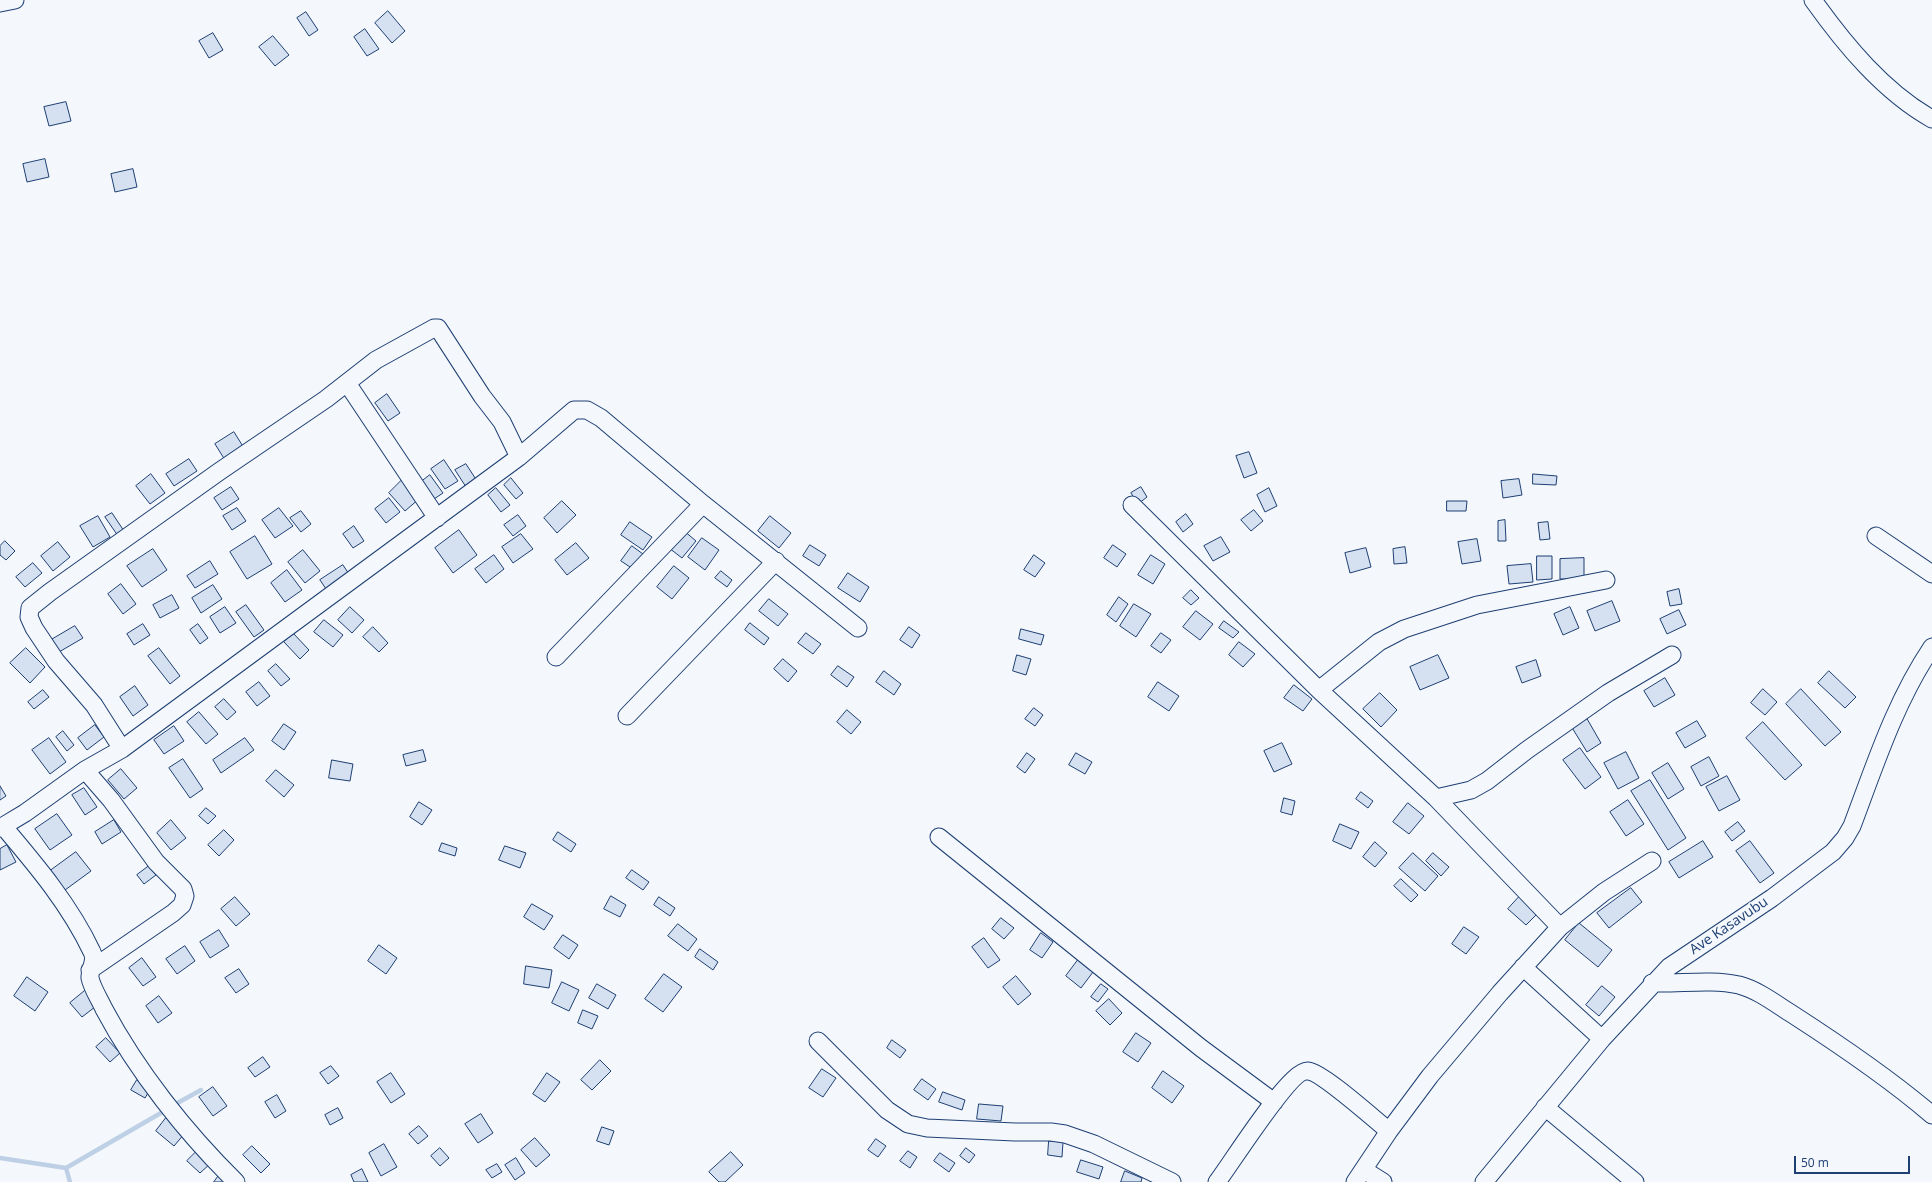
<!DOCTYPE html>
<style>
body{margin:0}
#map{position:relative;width:1932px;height:1182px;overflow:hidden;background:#f4f7fb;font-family:"Open Sans",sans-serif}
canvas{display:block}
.scale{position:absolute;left:1794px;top:1156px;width:116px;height:18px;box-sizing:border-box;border:2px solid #1d3f73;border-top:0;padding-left:5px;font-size:12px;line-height:14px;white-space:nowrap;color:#1d3f73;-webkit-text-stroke:3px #f4f7fb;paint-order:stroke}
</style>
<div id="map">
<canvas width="1932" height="1182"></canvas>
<div class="scale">50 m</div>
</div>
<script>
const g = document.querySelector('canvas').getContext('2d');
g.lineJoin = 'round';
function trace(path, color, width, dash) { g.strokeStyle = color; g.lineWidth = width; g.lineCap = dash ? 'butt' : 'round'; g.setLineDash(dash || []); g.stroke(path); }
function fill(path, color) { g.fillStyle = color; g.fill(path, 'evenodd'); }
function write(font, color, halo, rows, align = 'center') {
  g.font = font + ' "Open Sans",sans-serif'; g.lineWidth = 3; g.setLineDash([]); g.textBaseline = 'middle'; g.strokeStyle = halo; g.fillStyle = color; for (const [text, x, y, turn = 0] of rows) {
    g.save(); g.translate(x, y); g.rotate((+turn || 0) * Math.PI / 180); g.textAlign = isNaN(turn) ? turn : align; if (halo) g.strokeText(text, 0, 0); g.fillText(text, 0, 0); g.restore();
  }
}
trace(new Path2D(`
 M172,1106l29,-16
 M0,1158l66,10 100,-58
 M66,1168l4,14`), '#bed0e5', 4.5);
const building = new Path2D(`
 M388,11l17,20 -13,12 -17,-20z
 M306,12l12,18 -9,6 -12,-18z
 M365,29l14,20 -12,7 -13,-19z
 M213,33l10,17 -14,8 -10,-17z
 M273,36l16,19 -14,11 -16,-19z
 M66,102l5,19 -22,5 -5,-19z
 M45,159l4,18 -22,5 -4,-18z
 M133,169l4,18 -22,5 -4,-18z
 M387,394l13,19 -12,8 -13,-18z
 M234,432l10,16 -19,12 -10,-16z
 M1249,452l8,21 -13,5 -8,-22z
 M189,459l8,12 -23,15 -8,-12z
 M444,460l14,21 -13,8 -14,-20z
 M466,464l13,20 -11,6 -13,-20z
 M151,474l14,19 -15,11 -14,-18z
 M1533,474l24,2 -1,9 -23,-1z
 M430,475l13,18 -9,6 -13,-17z
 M511,478l12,15 -7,6 -12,-14z
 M403,479l17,19 -15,13 -16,-18z
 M1519,479l3,16 -19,3 -2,-17z
 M231,487l8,12 -17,11 -8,-12z
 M1141,487l6,10 -9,7 -7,-11z
 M496,488l14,17 -9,7 -13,-17z
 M1269,488l8,18 -12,6 -8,-17z
 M389,498l11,14 -14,11 -11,-14z
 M562,501l14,14 -19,18 -13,-15z
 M1447,501h20l-1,10h-19z
 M237,508l9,13 -14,9 -9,-14z
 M279,508l14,18 -18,12 -13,-18z
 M1254,510l9,11 -12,10 -10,-11z
 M301,511l10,13 -10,8 -11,-14z
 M112,513l12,18 -6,5 -13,-19z
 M1186,514l7,10 -10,8 -7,-10z
 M518,515l8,11 -13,10 -9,-11z
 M98,516l12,21 -17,10 -13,-21z
 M770,516l21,17 -12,15 -21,-17z
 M1505,520l1,21h-8v-20z
 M630,522l22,15 -9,13 -22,-15z
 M1548,522l2,17 -10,1 -2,-17z
 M354,526l10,15 -11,7 -10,-14z
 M459,530l18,25 -24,18 -18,-25z
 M683,530l13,11 -14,17 -13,-10z
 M521,534l12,15 -20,14 -11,-16z
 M255,536l17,28 -25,15 -17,-27z
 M1221,537l9,15 -17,9 -9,-15z
 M702,538l17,12 -14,20 -17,-13z
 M1477,539l4,22 -19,3 -4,-22z
 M5,541l10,10 -9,9 -6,-5v-9z
 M58,542l12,15 -17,14 -12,-15z
 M576,543l13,15 -22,17 -12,-15z
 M810,545l16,10 -7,11 -16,-10z
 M1113,545l13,9 -9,13 -13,-9z
 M632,546l11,8 -10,15 -12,-8z
 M1405,547l2,16 -13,1 -1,-15z
 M1366,548l5,19 -21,6 -5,-20z
 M153,549l14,21 -25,17 -15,-21z
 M303,550l17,21 -15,12 -17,-21z
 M494,555l10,14 -18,14 -11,-14z
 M1034,555l11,8 -10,14 -11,-7z
 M1151,555l14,9 -12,20 -15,-9z
 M1537,556h15v23l-15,1z
 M1584,558v21h-24v-20z
 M210,561l8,13 -23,14 -8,-12z
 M33,563l9,10 -17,14 -9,-10z
 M1531,564l2,18 -24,2 -2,-18z
 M343,565l6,9 -23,15 -6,-9z
 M674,566l15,12 -17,21 -15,-12z
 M287,570l15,20 -17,12 -14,-19z
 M721,571l11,9 -5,7 -12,-9z
 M848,573l21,14 -9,15 -22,-14z
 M121,584l15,20 -13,10 -15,-20z
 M213,585l9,14 -21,14 -9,-15z
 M1679,589l3,15 -12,2 -3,-14z
 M1191,590l8,8 -8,7 -8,-7z
 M172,595l7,13 -19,10 -7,-13z
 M1119,597l9,7 -12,18 -9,-7z
 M769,599l19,15 -10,12 -19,-15z
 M1612,601l8,20 -25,10 -8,-20z
 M1134,604l17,10 -15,23 -16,-11z
 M246,605l18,25 -10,7 -18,-25z
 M225,607l11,16 -16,10 -10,-16z
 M350,607l14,13 -12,13 -14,-13z
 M1570,607l9,21 -16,7 -9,-21z
 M1679,610l7,15 -19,9 -7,-15z
 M1196,611l17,13 -13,16 -17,-13z
 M324,620l19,15 -10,12 -19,-15z
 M1224,621l15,11 -6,6 -14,-10z
 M750,623l19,15 -5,7 -19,-15z
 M143,624l7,11 -16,10 -7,-11z
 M198,624l10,14 -8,6 -10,-14z
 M75,626l8,12 -24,14 -8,-12z
 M373,627l15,16 -9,9 -16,-15z
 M909,627l11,8 -8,13 -12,-8z
 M1021,629l23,6 -3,10 -22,-6z
 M293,633l16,17 -9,9 -16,-17z
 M806,633l15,11 -8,10 -15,-11z
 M1161,633l10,7 -10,13 -10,-7z
 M1239,642l16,12 -12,13 -14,-12z
 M26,648l19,19 -15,16 -20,-20z
 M159,648l21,28 -10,8 -22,-28z
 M1017,655l14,4 -5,16 -13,-4z
 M1438,655l11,23 -29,12 -10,-23z
 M783,659l14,12 -9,11 -14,-13z
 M1536,660l5,16 -19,7 -6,-16z
 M276,664l14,15 -9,7 -13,-15z
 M838,666l16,11 -7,10 -16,-12z
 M884,671l17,13 -7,11 -18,-13z
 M1829,671l27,26 -11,11 -27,-25z
 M1665,678l10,17 -21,12 -10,-16z
 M259,682l11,14 -13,10 -11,-14z
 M1158,682l21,14 -10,15 -21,-14z
 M1294,685l18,14 -9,12 -19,-13z
 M135,686l13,19 -15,11 -13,-19z
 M1763,689l14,13 -12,13 -14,-12z
 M1801,689l40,43 -16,14 -39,-42z
 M43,690l6,7 -15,12 -6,-7z
 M1380,693l17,17 -16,17 -18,-18z
 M224,699l12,13 -9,8 -12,-13z
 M1034,708l9,7 -8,11 -10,-7z
 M847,710l14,12 -10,12 -14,-12z
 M199,712l19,22 -12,10 -19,-22z
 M1586,717l15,26 -14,9 -16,-26z
 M1697,721l9,15 -21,12 -9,-15z
 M1763,722l39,43 -17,15 -39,-42z
 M284,724l12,8 -12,18 -12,-9z
 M95,725l9,12 -17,13 -9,-12z
 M174,726l10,15 -20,13 -10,-14z
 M63,731l11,14 -7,6 -11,-14z
 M49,738l17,24 -16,12 -18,-24z
 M245,738l9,12 -33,23 -8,-13z
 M1282,743l10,21 -18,8 -10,-21z
 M1580,748l21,29 -16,12 -22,-29z
 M423,750l3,11 -20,5 -3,-11z
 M1626,752l13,26 -21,11 -14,-26z
 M1027,753l8,6 -10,14 -8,-6z
 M1076,753l16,9 -7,12 -16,-9z
 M1709,757l10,19 -18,10 -10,-19z
 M183,759l20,30 -13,9 -21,-30z
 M332,760l21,4 -3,17 -21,-3z
 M1668,763l16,26 -16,10 -16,-26z
 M121,769l16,19 -13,11 -16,-19z
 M276,770l18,15 -10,12 -18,-16z
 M1727,776l13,24 -21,11 -13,-24z
 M1650,780l36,58 -18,12 -37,-59z
 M0,786l6,10 -6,4z
 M84,788l13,19 -12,8 -13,-20z
 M1361,792l12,9 -5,7 -12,-9z
 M1284,798l11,3 -3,14 -11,-3z
 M1628,800l16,24 -18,12 -16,-24z
 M419,802l13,8 -10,15 -12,-8z
 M1408,803l16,13 -15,18 -16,-12z
 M206,808l10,8 -8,8 -9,-8z
 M57,814l15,21 -22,15 -15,-21z
 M114,820l7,12 -19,12 -7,-12z
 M171,820l15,18 -15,12 -14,-17z
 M1738,822l7,9 -13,10 -7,-9z
 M1340,824l19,8 -8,17 -18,-8z
 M224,830l10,10 -15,16 -11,-11z
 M558,832l18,12 -5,8 -18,-12z
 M1703,841l10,16 -34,21 -10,-16z
 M1750,841l24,32 -14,10 -24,-32z
 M1375,842l12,11 -12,14 -12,-10z
 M442,843l15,5 -2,8 -16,-5z
 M7,845l9,17 -16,8v-21z
 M505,846l21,7 -6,15 -21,-8z
 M76,852l15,19 -26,19 -15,-19z
 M1413,853l25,23 -13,15 -26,-23z
 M1433,853l16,14 -8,9 -15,-15z
 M149,866l7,9 -12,9 -7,-9z
 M632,870l17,12 -6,8 -17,-12z
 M1401,879l17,16 -7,7 -17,-16z
 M1631,888l11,14 -33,26 -12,-15z
 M611,896l15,9 -6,12 -16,-8z
 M235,897l15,17 -14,12 -15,-17z
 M659,897l16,11 -5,8 -16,-11z
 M1519,897l18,17 -11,11 -18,-16z
 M532,904l21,12 -9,14 -20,-13z
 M1001,918l13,10 -10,11 -12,-10z
 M1579,923l33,27 -14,17 -33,-27z
 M678,924l19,15 -9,12 -20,-15z
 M1464,927l15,10 -13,17 -14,-10z
 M219,930l10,16 -19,12 -10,-16z
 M1041,933l12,9 -11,16 -12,-8z
 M563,935l15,10 -9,14 -15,-11z
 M984,938l16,22 -12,8 -16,-21z
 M379,945l18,13 -11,16 -18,-13z
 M185,946l10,15 -18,13 -11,-15z
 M700,949l18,13 -5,8 -18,-13z
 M142,958l14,19 -13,9 -14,-18z
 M1078,960l15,12 -12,16 -15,-12z
 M526,966l26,4 -3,18 -25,-4z
 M239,969l10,15 -13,9 -11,-15z
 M664,974l18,13 -19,25 -18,-13z
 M1016,976l15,18 -13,11 -15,-18z
 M27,977l21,15 -13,19 -21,-15z
 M562,982l17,8 -10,21 -17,-8z
 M597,984l19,11 -8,14 -19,-11z
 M1101,984l7,5 -10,13 -7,-5z
 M1602,986l13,11 -16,19 -13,-11z
 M87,989l13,14 -18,14 -12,-14z
 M159,996l13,17 -14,10 -12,-17z
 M1109,999l13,14 -12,12 -14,-14z
 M583,1010l15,6 -6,13 -14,-6z
 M1136,1033l15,10 -13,19 -15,-10z
 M106,1038l14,15 -10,9 -14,-15z
 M892,1040l14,10 -6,8 -13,-10z
 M263,1057l7,10 -15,10 -7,-9z
 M600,1060l11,11 -19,19 -11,-10z
 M331,1066l8,10 -11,8 -8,-11z
 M822,1069l14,9 -13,19 -14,-9z
 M1163,1071l21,15 -12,17 -20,-15z
 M391,1073l14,21 -14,9 -14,-21z
 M547,1073l13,9 -15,20 -12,-8z
 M922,1079l14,10 -8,11 -14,-10z
 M137,1080l14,8 -6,10 -14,-8z
 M213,1087l14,19 -14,10 -14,-19z
 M943,1092l22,8 -3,10 -23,-8z
 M277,1095l9,16 -11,7 -10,-16z
 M979,1104l24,2 -2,15 -24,-2z
 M338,1108l5,10 -13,7 -5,-10z
 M481,1114l12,19 -15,10 -13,-19z
 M166,1118l19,15 -11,13 -18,-15z
 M419,1126l9,10 -10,8 -9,-10z
 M602,1127l12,4 -5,14 -12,-4z
 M535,1138l15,17 -14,12 -15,-17z
 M876,1139l10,7 -8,11 -10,-7z
 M1049,1141l14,1 -1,15 -14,-2z
 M384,1144l13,23 -16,9 -12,-23z
 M252,1146l18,18 -9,9 -18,-18z
 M440,1148l9,10 -9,8 -9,-10z
 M966,1148l9,7 -6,8 -9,-7z
 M198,1150l13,13 -11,10 -13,-12z
 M908,1151l9,6 -7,11 -10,-7z
 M731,1152l12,13 -18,17h-6l-10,-10z
 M940,1153l15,10 -6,9 -15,-11z
 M516,1158l9,15 -10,7 -10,-15z
 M1081,1160l22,7 -4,12 -22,-7z
 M497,1164l5,8 -10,6 -6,-8z
 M362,1169l6,13h-14l-3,-7z
 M1125,1171l17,7 -1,4h-20z
 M220,1174l11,8h-17z`);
fill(building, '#d5e0f0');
trace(building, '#1d3f73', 1);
const minor = new Path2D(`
 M1813,0c32,45 71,92 119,119
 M0,3l15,-3
 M347,383l90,135
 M1132,505l187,185 117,108 124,129
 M1876,536l56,38
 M556,657l147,-153
 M1319,690l60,-48 25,-13 73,-24 129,-25
 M627,716l149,-155
 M122,749l-28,-44 -38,-44 -22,-33 -5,-11 1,-9 20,-16 170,-121 106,-72 50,-39 58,-32h4l44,68 20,26 17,35
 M85,770l26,30 45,62 27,27 2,7 -3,9 -9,8 -83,57
 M1436,798l35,-8 16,-9 40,-31 81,-57 64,-38
 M3,826c33,39 67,79 89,126 5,9 -3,17 -2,26 2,10 10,22 14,31 33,62 82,124 132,173
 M0,828l25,-15 60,-43 37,-21 397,-292 55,-47h13l14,8 102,86 155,124
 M939,837l262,211 73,54
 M1523,967l79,72
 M1652,983c30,1 58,-4 87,2 19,5 37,19 53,29 48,31 97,64 140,101
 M818,1041l69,69 21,14 19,4 88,4h36l14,2 29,10 78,38
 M1545,1107l90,75
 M1364,1170l19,12
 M1217,1182c14,-18 73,-113 91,-111 14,1 67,49 81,60
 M1355,1182l34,-51 41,-55 70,-83 60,-66 44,-35 48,-31
 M1484,1182l118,-143 67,-72 103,-69 61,-46 12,-14 7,-12c23,-61 43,-124 80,-179`);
trace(minor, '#1d3f73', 19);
trace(minor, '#f4f7fb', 17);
write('14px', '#1d3f73', '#f4f7fb', [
 ["Ave Kasavubu",1729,926,-34]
]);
</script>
